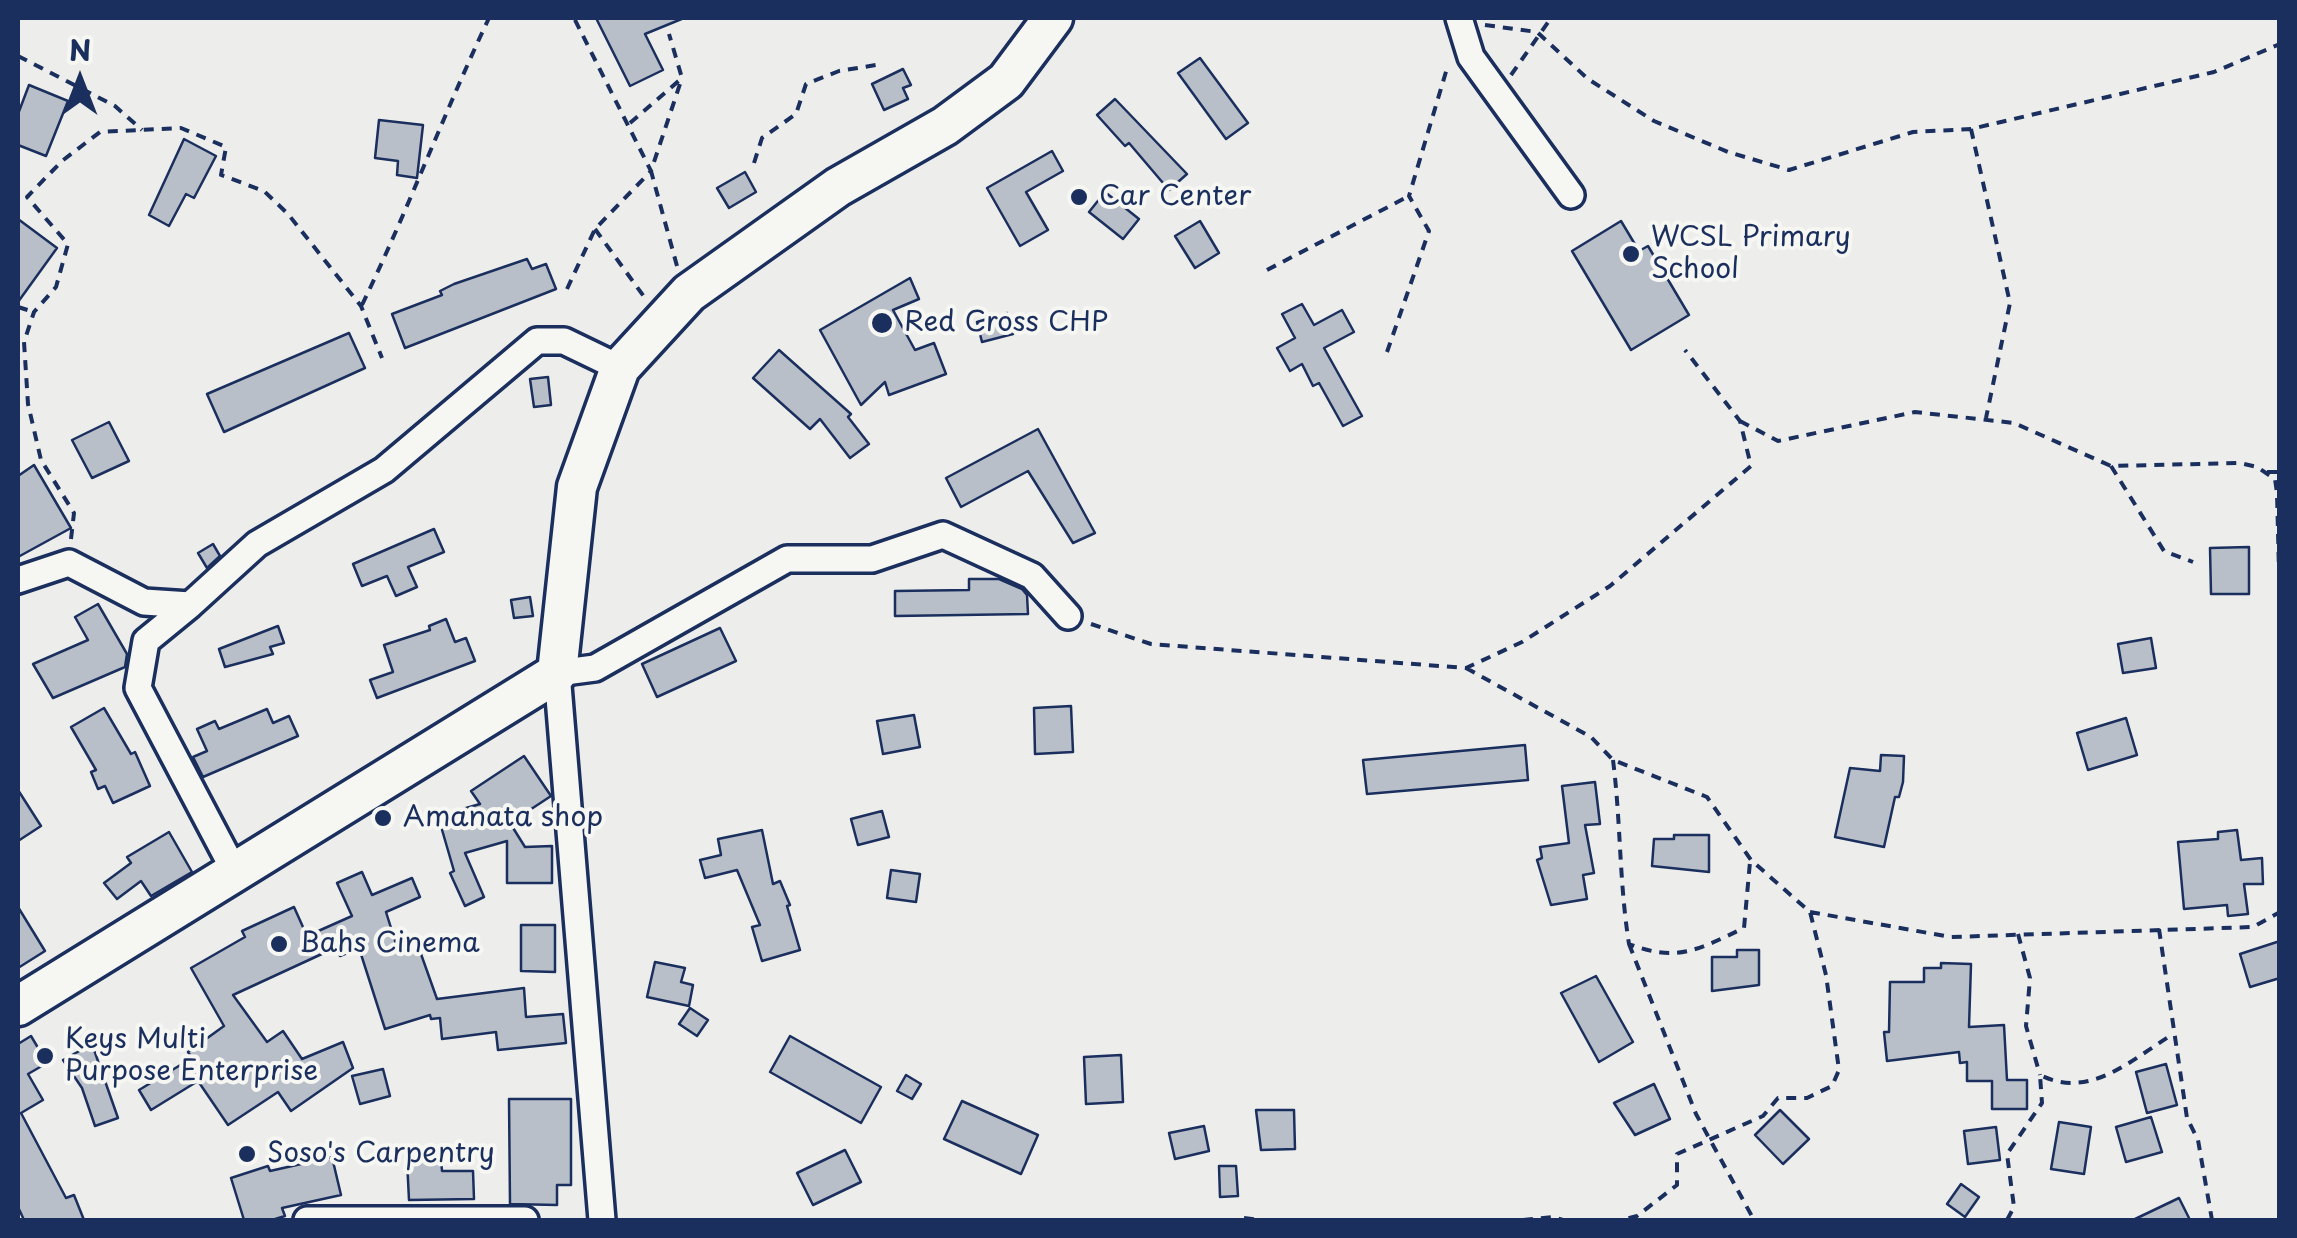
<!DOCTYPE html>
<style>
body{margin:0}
#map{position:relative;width:2297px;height:1238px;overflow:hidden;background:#edeeec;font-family:"Playpen Sans",sans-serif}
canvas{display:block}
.frame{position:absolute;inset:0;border:20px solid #1b2f5e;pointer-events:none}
.north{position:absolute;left:30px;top:30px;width:100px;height:100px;-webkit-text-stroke:8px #f6f6f2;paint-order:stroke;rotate:0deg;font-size:28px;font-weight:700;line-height:40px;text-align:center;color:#1b2f5e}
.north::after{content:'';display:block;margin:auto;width:35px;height:45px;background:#1b2f5e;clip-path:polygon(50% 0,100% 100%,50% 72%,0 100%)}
</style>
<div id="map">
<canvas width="2297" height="1238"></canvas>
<div class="frame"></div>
<div class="north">N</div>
</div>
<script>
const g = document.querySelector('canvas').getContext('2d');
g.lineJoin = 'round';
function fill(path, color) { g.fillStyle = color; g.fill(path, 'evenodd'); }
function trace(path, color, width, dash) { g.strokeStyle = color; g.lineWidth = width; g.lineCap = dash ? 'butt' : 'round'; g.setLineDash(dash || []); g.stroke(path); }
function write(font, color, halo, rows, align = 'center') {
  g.font = font + ' "Playpen Sans",sans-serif'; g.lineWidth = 8; g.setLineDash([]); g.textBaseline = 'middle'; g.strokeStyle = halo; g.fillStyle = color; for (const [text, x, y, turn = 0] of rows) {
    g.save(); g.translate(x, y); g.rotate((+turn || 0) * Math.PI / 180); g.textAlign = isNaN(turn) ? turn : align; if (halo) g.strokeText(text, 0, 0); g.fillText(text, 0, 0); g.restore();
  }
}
const building = new Path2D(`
 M596,18h88l-39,16 18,36 -33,16z
 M1200,58l48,65 -22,16 -48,-66z
 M903,69l8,16 -8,3 5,11 -24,11 -12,-26z
 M29,85l39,16 -22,55 -28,-11v-31z
 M1115,99l72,75 -18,16 -40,-47 -4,3 -28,-31z
 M379,120l44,5 -6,53 -20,-3 1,-14 -23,-3z
 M184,139l32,17 -22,42 -8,-4 -17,32 -20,-11z
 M1052,151l11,20 -37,21 22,38 -28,16 -33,-58z
 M745,172l11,20 -27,16 -12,-20z
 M1105,192l34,27 -16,20 -34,-27z
 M18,219l39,29 -39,54z
 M1200,221l19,32 -24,15 -20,-32z
 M1621,221l18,30 9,-5 41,69 -58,35 -59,-99z
 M527,259l5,10 14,-5 10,25 -151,59 -13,-34 50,-19 -2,-4 14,-7z
 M910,278l9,21 -26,11 22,40 19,-7 12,31 -57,21 -4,-13 -24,23 -41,-75z
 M1302,304l12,21 28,-15 12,22 -30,16 38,68 -19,10 -24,-43 -6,3 -11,-22 -12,7 -13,-23 18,-10 -13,-24z
 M1007,313l6,21 -31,8 -5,-20z
 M349,333l16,35 -141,64 -17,-38z
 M779,350l72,64 -3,3 21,27 -19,14 -30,-39 -10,10 -57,-51z
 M548,377l3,28 -17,2 -4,-28z
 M109,422l20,39 -37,17 -20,-38z
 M1038,429l57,104 -22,10 -45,-72 -67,36 -15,-29z
 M34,465l37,63 -53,29v-81z
 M434,529l10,23 -36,15 9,20 -21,9 -9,-20 -25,10 -9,-22z
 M213,544l7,12 -13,12 -9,-15z
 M2249,547v47h-38l-1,-46z
 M969,579h30l23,10 5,6 1,19 -133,2v-25l74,-1z
 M530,597l3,19 -19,2 -3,-18z
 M98,604l29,50 -2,13 -72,31 -20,-34 55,-24 -13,-23z
 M446,619l9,23 11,-4 9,23 -98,37 -7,-18 23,-8 -9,-27 46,-15 -1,-4z
 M278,626l6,17 -14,4 3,7 -48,13 -6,-18z
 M720,628l16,33 -79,36 -15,-33z
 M2151,638l5,30 -33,5 -5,-29z
 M1071,706l2,46 -38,2 -1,-46z
 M104,708l27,46 4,-2 15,34 -37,17 -8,-17 -7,3 -7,-17 5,-2 -25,-43z
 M267,709l6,14 16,-7 9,20 -95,41 -10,-20 14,-6 -10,-22 18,-8 4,8z
 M914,715l6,32 -37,7 -6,-33z
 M2126,718l11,37 -49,15 -11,-37z
 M1525,745l3,35 -161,14 -4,-34z
 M1881,755l23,1 -1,26 -4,15h-4l-11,50 -49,-10 15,-69 30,3z
 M524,756l27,40 -41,27 15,24 27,-1v37h-45v-42l-42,12 19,44 -19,9 -15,-33 4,-2 -16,-55 42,-12 -9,-13z
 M1595,782l5,42 -15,1 9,48 -11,2 4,24 -36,6 -14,-45 5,-2 -2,-11 29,-4 -7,-57z
 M18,790l23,36 -23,15z
 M882,811l7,26 -31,8 -7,-26z
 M762,830l11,54 7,-3 10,24 -3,1 13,44 -38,11 -10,-34 8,-2 -23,-55 -32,8 -5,-18 21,-5 -3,-16z
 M2237,830l4,30 21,-2 1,26h-19l4,30 -20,2 -1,-11 -43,4 -6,-67 40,-3v-7z
 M169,832l23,40 -41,24 -10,-15 -24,18 -13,-16 27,-20 -4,-6z
 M1674,835h35v37l-57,-6 2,-27h20z
 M891,870l29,4 -4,28 -29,-4z
 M362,872l10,23 40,-17 8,19 -34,15 11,35 19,-7 21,59 87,-11 2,29 37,-3 3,29 -68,7 -2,-18 -54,7 -2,-21 -9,1 -1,-4 -45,14 -26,-81 -19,8 -3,-9 -104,48 34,47 16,-11 19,28 41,-17 10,26 -62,43 -13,-19 -50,33 -30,-44 -47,29 -12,-20 53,-32 -4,-6 36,-26 -33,-58 54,-31 -3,-6 52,-24 13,29 45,-20 -15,-33z
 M18,907l27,44 -27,17z
 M521,925h34v47l-34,-1z
 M2280,941v37l-30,9 -10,-33z
 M1737,950h22v35l-47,6v-34h25z
 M655,962l30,6 -4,14 12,3 -4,21 -42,-9z
 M1941,963l30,1 -2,63 35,-2 3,55h20v29h-35v-28h-25v-19l-7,1 -1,-11 -72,9 -3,-29h5l1,-50h34v-14h17z
 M1596,976l37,66 -34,20 -38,-69z
 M690,1008l18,12 -11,16 -18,-12z
 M31,1036l16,27 -19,11 15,26 -22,13 45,85 8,-3 10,25h-60l-6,-13v-163z
 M790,1036l91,51 -20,36 -91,-51z
 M92,1044l26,74 -23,8 -13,-38 -19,-28z
 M1121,1055l2,47 -37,2 -2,-47z
 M2166,1064l11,41 -30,8 -11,-41z
 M383,1069l7,27 -30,8 -8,-28z
 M906,1075l15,9 -9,15 -15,-8z
 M1654,1084l16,35 -35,16 -21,-32z
 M509,1099h62v86h-14v20l-47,-1z
 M962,1101l76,34 -17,39 -77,-35z
 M1256,1110h38l1,39 -34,1z
 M1780,1110l29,29 -26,25 -28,-29z
 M2151,1117l11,35 -36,10 -10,-35z
 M2059,1122l32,5 -7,47 -33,-5z
 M1204,1126l5,25 -34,8 -6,-26z
 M1996,1127l4,33 -32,4 -4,-33z
 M845,1150l16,32 -48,23 -16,-32z
 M332,1157l9,38 -59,13 3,8 -13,4h-28l-13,-42 37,-12 2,5z
 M441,1159l1,12h31l1,28 -65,1 -2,-40z
 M1219,1166h17l2,30 -18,1z
 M1961,1184l18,13 -14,20 -18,-13z
 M2179,1198l11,22h-57z`);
fill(building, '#b9bfc8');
trace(building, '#1b2f5e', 2.5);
const minor = new Path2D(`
 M1459,18l12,39 100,138
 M18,580l51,-17 75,39 46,3 67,-61 127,-74 153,-129h27l56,27
 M190,605l-44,36 -8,47 97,184
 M307,1220h218
 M602,1220l-45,-547 38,-5 192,-109h85l71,-24 89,41 36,40`);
const secondary = new Path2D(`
 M18,1006l539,-333 20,-186 43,-119 69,-75 149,-106 107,-61 61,-45 47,-63`);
trace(minor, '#1b2f5e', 32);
trace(secondary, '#1b2f5e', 45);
trace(new Path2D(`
 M1485,25l52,7 51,47 66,42 74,31 61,18 124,-38 58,-3 243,-57 66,-28
 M18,56l97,50 27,24
 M1511,75l40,-57
 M630,123l52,-45 -13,-44
 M1971,129l39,174 -24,115
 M754,163l8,-25 34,-24 10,-30 33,-13 37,-6
 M595,229l50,69
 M677,266l-26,-95 31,-93
 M1267,270l142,-74
 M567,289l28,-60 56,-58 -77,-153
 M362,305c46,-95 82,-192 127,-287
 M18,307l16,5
 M1387,352l42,-121 -20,-35 39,-131
 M1740,421l38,20 137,-29 99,11 97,43 129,-3 17,4 18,12 2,14 3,118
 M2111,466l53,85 29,11
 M2267,472h13
 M71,539l3,-26 -33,-53 -13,-56 -4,-62 10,-30 22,-25 12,-43 -41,-47 35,-36 38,-29 81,-4 45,19 -5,28 43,16 24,23 73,92 21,52
 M1091,624l60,20 315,24 56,-26 88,-56 141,-120 -11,-45 -55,-71
 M1466,668l125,69 22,23 94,37 44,63 59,52 16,63 13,95 -7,16 -25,12h-29l-15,18 -86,38v31l-40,31 -16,4
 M1613,760c8,63 6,121 16,184 49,19 70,5 115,-16l6,-66
 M1810,912l141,25 302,-10 27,-15
 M2159,929l28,189 11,22 14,80
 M2018,934l12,44 -4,48 14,49
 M1629,944l67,170 58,106
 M1244,1218l15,2
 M1523,1220l30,-3 10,3
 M2007,1220l7,-13 -7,-53 35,-51 -2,-28c50,25 91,-15 133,-41`), '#1b2f5e', 4, [10, 8]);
trace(minor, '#f6f6f2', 25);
trace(secondary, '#f6f6f2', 38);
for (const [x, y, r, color] of [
 [1079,197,10,"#1b2f5e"],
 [1631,254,10,"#1b2f5e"],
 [882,323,12,"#1b2f5e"],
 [383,818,10,"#1b2f5e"],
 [279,944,10,"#1b2f5e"],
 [45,1056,10,"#1b2f5e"],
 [247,1154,10,"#1b2f5e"]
]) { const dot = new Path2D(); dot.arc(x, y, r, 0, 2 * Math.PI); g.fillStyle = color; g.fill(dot); trace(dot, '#f6f6f2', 4); }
write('28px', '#1b2f5e', '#f6f6f2', [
 ["Car Center",1099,197],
 ["WCSL Primary",1651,238],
 ["School",1651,270],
 ["Red Cross CHP",904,323],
 ["Amanata shop",403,818],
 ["Bahs Cinema",299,944],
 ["Keys Multi",65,1040],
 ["Purpose Enterprise",65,1072],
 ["Soso's Carpentry",267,1154]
], 'left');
</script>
